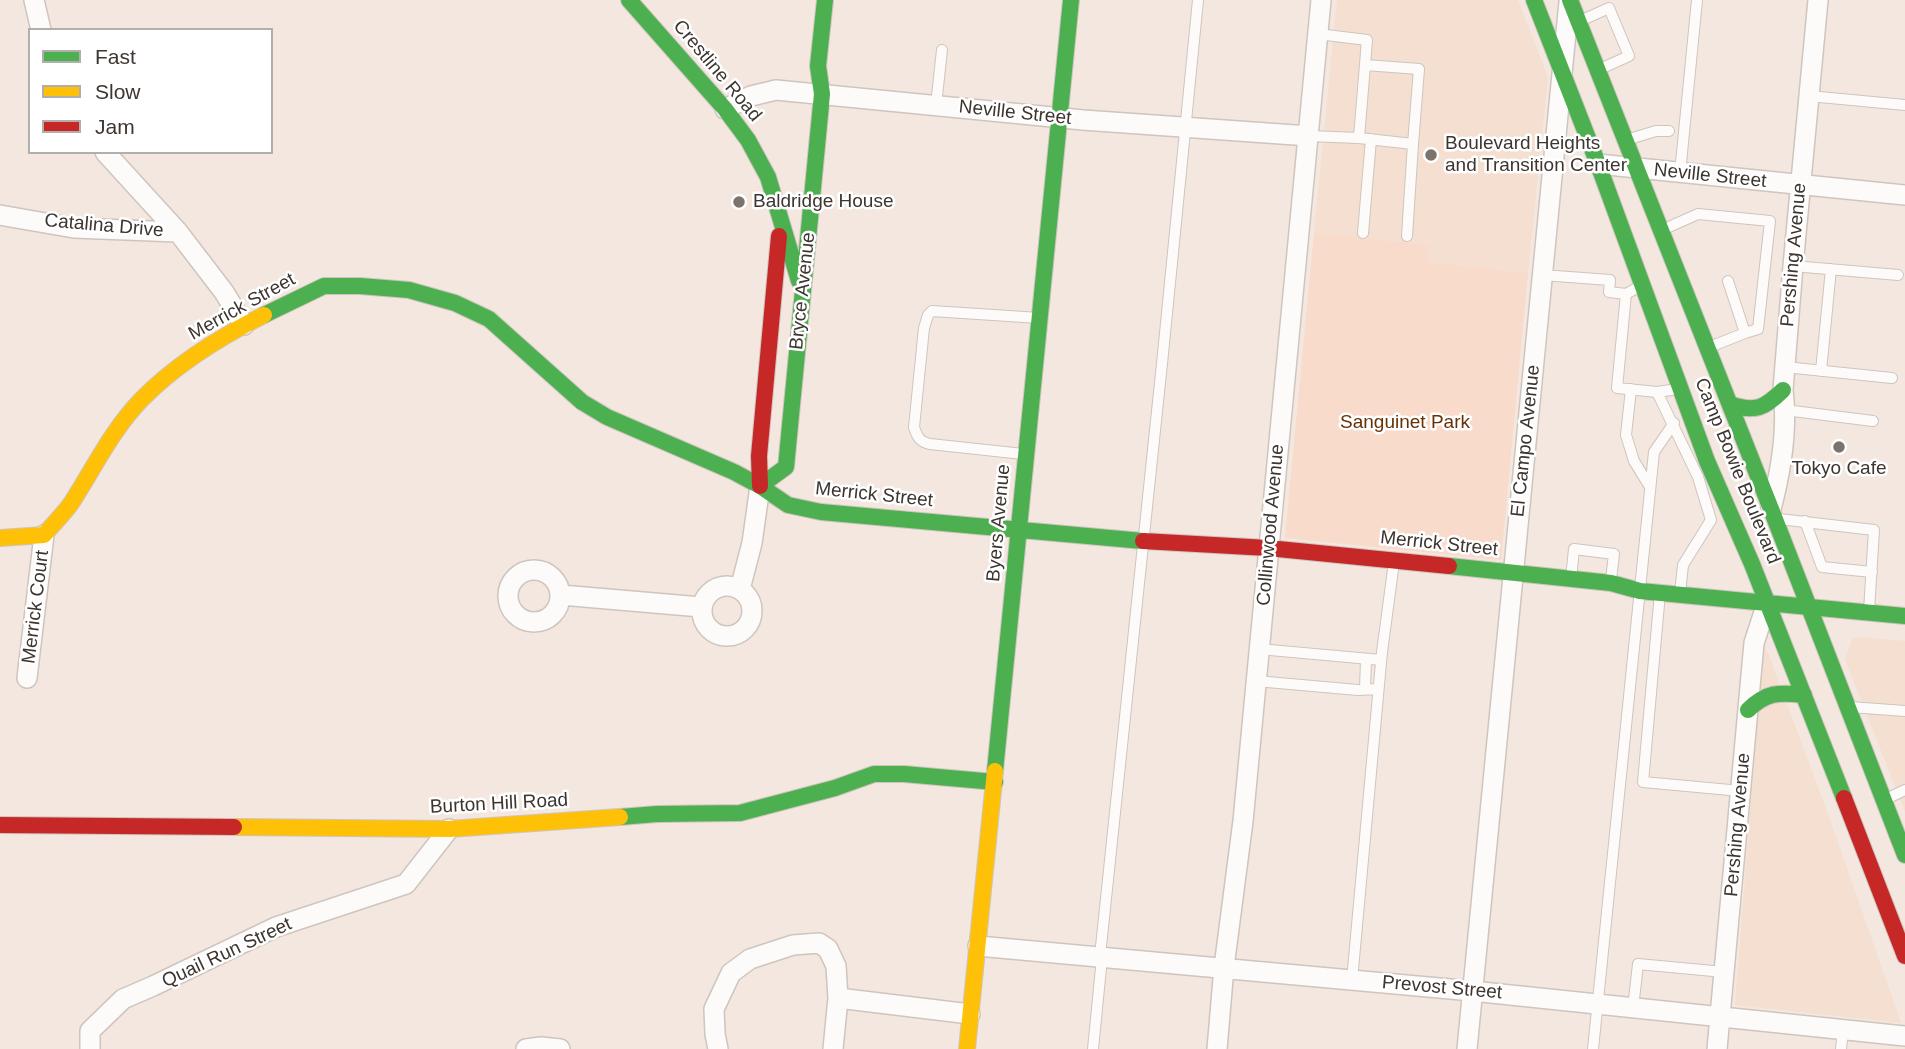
<!DOCTYPE html>
<style>
body{margin:0}
#map{position:relative;width:1905px;height:1049px;overflow:hidden;background:#f3e7df;font-family:Arial,sans-serif}
canvas{display:block}
.legend{position:absolute;left:28px;top:28px;width:245px;height:126px;box-sizing:border-box;background:#fff;border:2px solid #b1aeac;margin:0;padding:9px 12px;list-style:none;font-size:21px;color:#3d3530}
.legend li{display:flex;align-items:center;gap:14px;height:35px}
.legend b{width:35px;border:2px solid #b1aeac}
</style>
<div id="map">
<canvas width="1905" height="1049"></canvas>
<ul class="legend">
<li><b style="height:9px;background:#4caf50"></b>Fast</li>
<li><b style="height:9px;background:#ffc107"></b>Slow</li>
<li><b style="height:9px;background:#c62828"></b>Jam</li>
</ul>
</div>
<script>
const g = document.querySelector('canvas').getContext('2d');
g.lineJoin = 'round';
function fill(path, color) { g.fillStyle = color; g.fill(path, 'evenodd'); }
function trace(path, color, width, dash) { g.strokeStyle = color; g.lineWidth = width; g.lineCap = dash ? 'butt' : 'round'; g.setLineDash(dash || []); g.stroke(path); }
function write(font, color, halo, rows, align = 'center') {
  g.font = font + ' Arial,sans-serif'; g.lineWidth = 5; g.setLineDash([]); g.textBaseline = 'middle'; g.strokeStyle = halo; g.fillStyle = color; for (const [text, x, y, turn = 0] of rows) {
    g.save(); g.translate(x, y); g.rotate((+turn || 0) * Math.PI / 180); g.textAlign = isNaN(turn) ? turn : align; if (halo) g.strokeText(text, 0, 0); g.fillText(text, 0, 0); g.restore();
  }
}
fill(new Path2D(`
 M1337,0h181l30,77 -20,196 -100,-11 1,-17 -115,-12z
 M1862,637l43,4v171l-60,-153 7,-20z
 M1763,648l5,5 64,172 69,198 -166,-18z`), '#f4dfd1');
fill(new Path2D(`
 M1314,233l115,12 -1,17 100,11 -27,287 -216,-22z`), '#f8dbca');
const lane = new Path2D(`
 M1580,21l29,-13 20,48 -31,14
 M1809,96l96,9
 M936,105l6,-55
 M1309,136l50,2 8,-98 -49,-6
 M1359,138l54,6 6,-75 -54,-4
 M1626,140l30,-9h13
 M1680,173l17,-173
 M1662,230l36,-16 72,7 -12,108 -13,4
 M1363,233l8,-94
 M1407,236l6,-92
 M1793,266l105,9
 M1542,275l68,5 -1,12 17,2
 M1642,285l-16,9 -9,94 40,4 21,-3
 M1707,348l38,-15 -17,-52
 M1785,367l107,11
 M1821,371l10,-102
 M1631,389l-5,46 8,26 16,26
 M1657,392l41,85 13,43 -28,45 -3,28
 M1785,410l88,11
 M1023,454l-93,-10c-10,-2 -13,-7 -16,-17l10,-99 4,-13 4,-4 107,7
 M1779,519l95,11 -5,81
 M1805,521l17,46 50,5
 M1571,579l3,-30 40,5 -3,26
 M1660,593l-17,189 98,9
 M1259,649l122,11
 M1256,681l102,9 20,-1
 M1365,689l1,-29
 M1850,707l55,4
 M1886,799l19,-9
 M1352,980l30,-328 12,-90
 M1633,1008l5,-44 86,8
 M1093,1049l8,-81 -1,-12c33,-319 68,-637 98,-956
 M1593,1049l61,-597 20,-29
 M1841,1049l2,-20`);
const street = new Path2D(`
 M34,0l7,30
 M725,109l26,-13 25,-6 307,30 226,16
 M105,152l73,80
 M1598,164l307,31
 M0,215l74,13 104,4 46,60 20,33
 M1771,509c10,-38 17,-80 12,-119l10,-124 25,-266
 M508 596a26 26 0 1 1 52 0a26 26 0 1 1-52 0Z
 M702 611a25 25 0 1 1 50 0a25 25 0 1 1-50 0Z
 M740,589l12,-46 8,-57
 M561,595l140,12
 M27,678l17,-143
 M978,946l494,45 433,45
 M838,998l132,16
 M90,1049v-18l33,-32 30,-13 123,-59 130,-43 43,-55
 M526,1049l15,-2 19,2
 M718,1049l-3,-15 -1,-25 17,-36 19,-14 43,-14 26,-2 9,6 8,17 2,32 -5,51
 M1217,1049l7,-82 19,-146 78,-821
 M1467,1049l102,-1047
 M1717,1049l37,-406 13,-40`);
const fast = new Path2D(`
 M629,0l96,109 23,31 20,37 31,104
 M1534,0l64,164 109,297 45,103 92,234
 M1570,0l201,509 134,346
 M264,315l60,-29h36l49,4 46,13 34,16 93,83 25,15 127,55 26,14 28,19 33,7 322,29
 M1730,404c25,9 35,4 53,-14
 M760,486l26,-19 36,-373 -4,-28 7,-66
 M1449,566l162,17 29,8 265,25
 M1748,710c18,-18 31,-18 56,-15
 M995,771l76,-771
 M620,817l37,-3 83,-1 95,-25 39,-14h30l91,8`);
const slow = new Path2D(`
 M0,538l44,-3c9,-11 20,-21 28,-33 22,-34 40,-72 69,-102 34,-35 79,-63 123,-85
 M234,827l215,2 171,-12
 M967,1049l28,-278`);
const jam = new Path2D(`
 M760,486l-1,-30 20,-220
 M1143,541l125,7 181,18
 M1844,798l61,158
 M0,825l234,2`);
trace(lane, '#cec5be', 12);
trace(street, '#cec5be', 22);
trace(fast, '#cec5be', 18);
trace(slow, '#cec5be', 18);
trace(jam, '#cec5be', 18);
trace(lane, '#fdfbfa', 10);
trace(street, '#fdfbfa', 19);
trace(fast, '#4caf50', 16);
trace(slow, '#ffc107', 16);
trace(jam, '#c62828', 16);
for (const [x, y, r, color] of [
 [1431,155,7,"#7d736d"],
 [739,202,7,"#7d736d"],
 [1839,447,7,"#7d736d"]
]) { const dot = new Path2D(); dot.arc(x, y, r, 0, 2 * Math.PI); g.fillStyle = color; g.fill(dot); trace(dot, '#fff', 2.5); }
write('19px', '#3d3530', '#fff', [
 ["Crestline Road",717,71,50],
 ["Neville Street",1015,113,6],
 ["Neville Street",1710,176,6],
 ["Catalina Drive",104,226,5],
 ["Pershing Avenue",1794,255,-85],
 ["Bryce Avenue",803,291,-84],
 ["Merrick Street",242,307,-29],
 ["El Campo Avenue",1526,441,-84],
 ["Camp Bowie Boulevard",1737,471,68],
 ["Merrick Street",874,495,6],
 ["Byers Avenue",999,523,-85],
 ["Collinwood Avenue",1271,525,-85],
 ["Merrick Street",1439,544,6],
 ["Merrick Court",36,607,-83],
 ["Burton Hill Road",499,804,-3],
 ["Pershing Avenue",1738,825,-85],
 ["Quail Run Street",227,953,-25],
 ["Prevost Street",1442,988,5]
]);
write('19px', '#3d3530', '#fff', [
 ["Boulevard Heights",1445,144],
 ["and Transition Center",1445,166],
 ["Baldridge House",753,202],
 ["Tokyo Cafe",1839,469,"center"]
], 'left');
write('19px', '#673105', '#fff', [
 ["Sanguinet Park",1405,423]
]);
</script>
